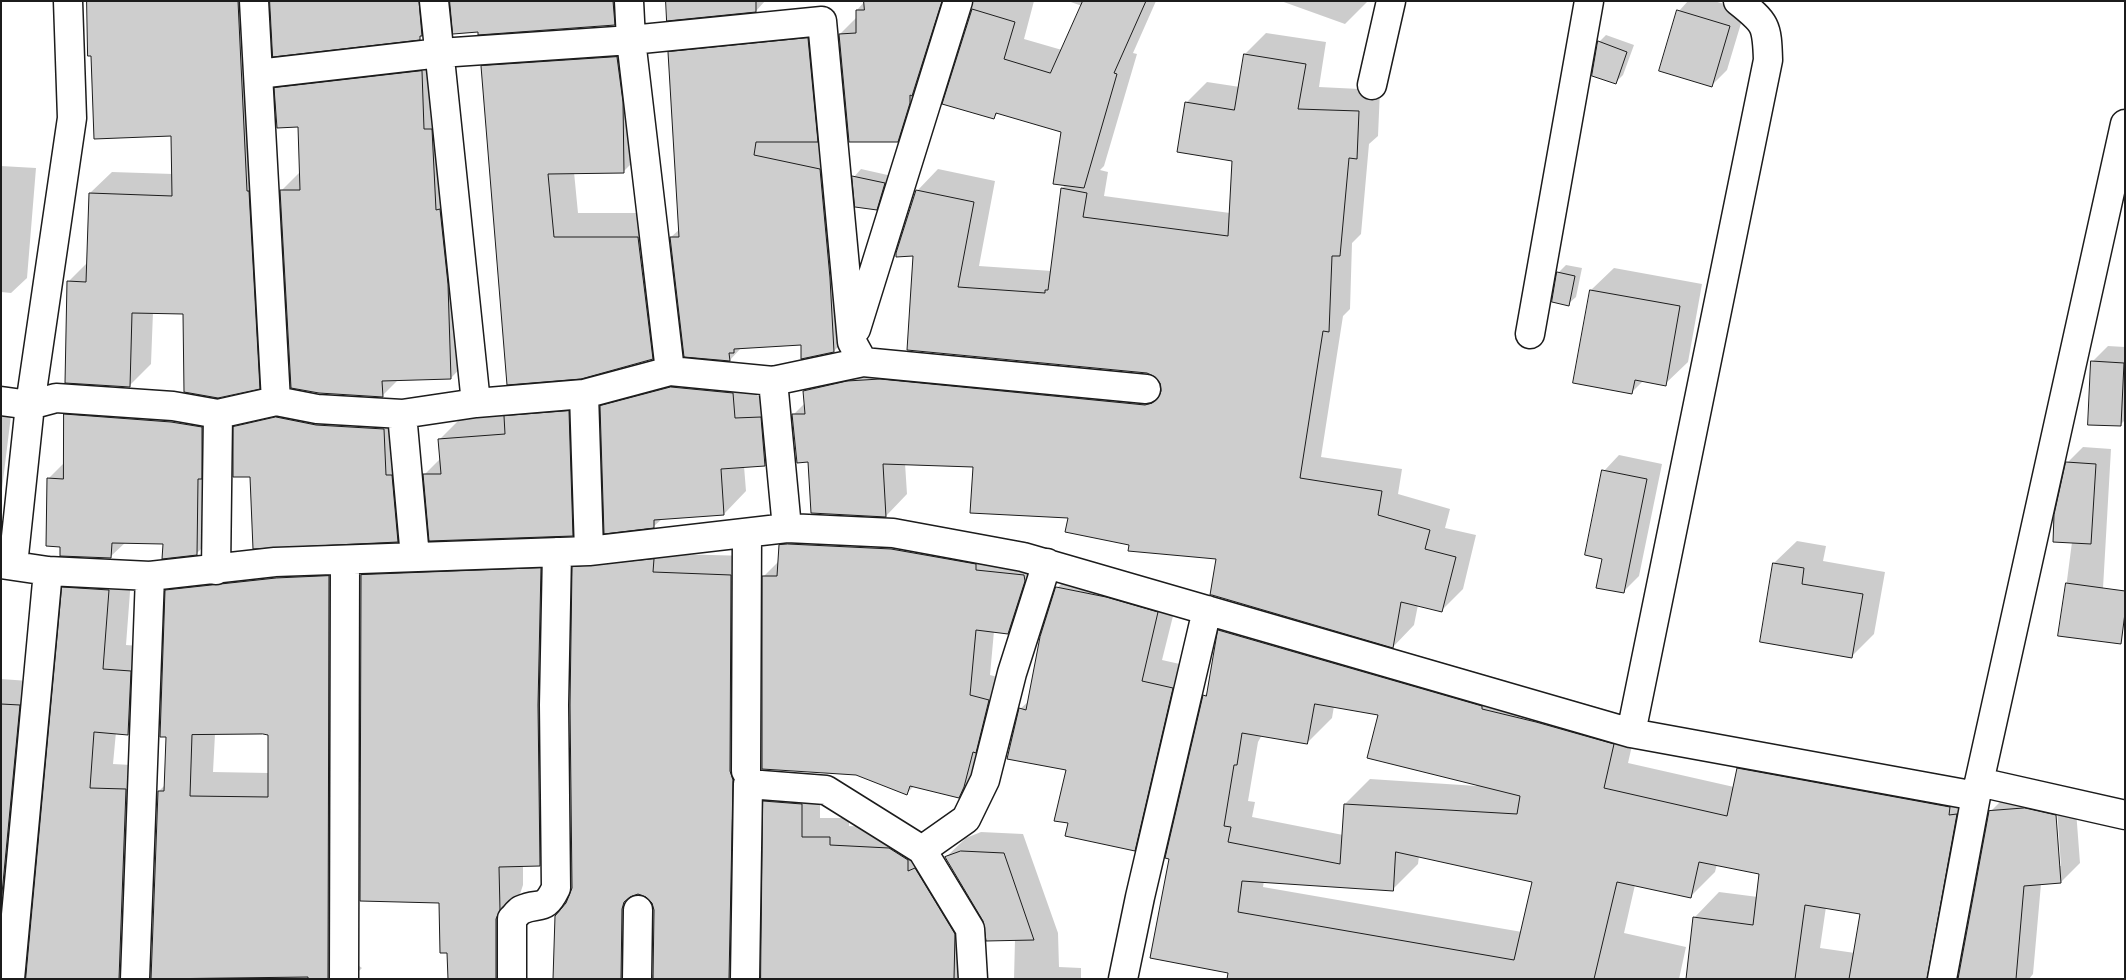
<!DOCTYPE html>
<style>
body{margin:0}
#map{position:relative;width:2126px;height:980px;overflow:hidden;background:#fff;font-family:Sriracha,sans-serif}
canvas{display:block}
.frame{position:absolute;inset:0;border:2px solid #1c1c1c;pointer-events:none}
</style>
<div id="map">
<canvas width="2126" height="980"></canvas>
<div class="frame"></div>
</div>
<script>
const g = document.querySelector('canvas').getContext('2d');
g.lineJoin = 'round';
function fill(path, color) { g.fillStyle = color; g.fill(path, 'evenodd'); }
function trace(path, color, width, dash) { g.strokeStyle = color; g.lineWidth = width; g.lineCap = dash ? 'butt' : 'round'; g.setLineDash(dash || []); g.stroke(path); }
fill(new Path2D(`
 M88,1h173l20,365 -22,22 -41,9 12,2 -5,126 -29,29 -32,-11 -38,-1 -16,15 -48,-12 -14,-66 16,-16 1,-48 29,-29 91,6 -1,-79 -31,-1 -2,52 -22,22 -61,-104 20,-20 2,-69 22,-21 61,2 -1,-40z
 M271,1h171l-1,16 -22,21z
 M451,1h185v2l-22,21 -135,6z
 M667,1h98l-9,10z
 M955,1l-37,119 -21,21 -57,-107 17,-17v-7l8,-9z
 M974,1h60l-10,38 38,11 20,-44 -14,-5h88l-23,52 4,1 -33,112 -4,4 8,2 -4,24 126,17 3,-53 -47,-57 21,-21 33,5 5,-33 21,-21 60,9 -7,45 61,3 -2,46 -9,8 -8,90 -9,9 -2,66 -7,7 -22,141 81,12 -4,25 52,15 -5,19 31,7 -13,54 -21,21 -24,-5 -4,20 -22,23 115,33 -1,3 56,13 76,22 -10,44 106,24 4,-18 25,-25 212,38 -33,197h-255l7,-61 25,-26 39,5 3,-24 -44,-9 -2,8 -25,25 -55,-12 -11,48 62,14 -7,32h-450l-25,-283 4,-4 12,-62 26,-26 -29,-46 -87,-14 -60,-27 -96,-51 -69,-3 2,31 -21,22 -77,-55 -16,-46 12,-12v-12l21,-21 76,-12 260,25 -6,-7 -8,-4 -240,-23 9,-158 21,-22 57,12 -16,85 73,5 10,-83 5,-4 -4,-53 -64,-19 -5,5 -50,-14zM1334,706l45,8 98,72 -107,-7 -25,25 -2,31 -91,-18 3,-15 -7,-1 10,-59 4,-7 45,8 25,-25zM1419,856l114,25 -11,51 -259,-45 1,-6 129,8 25,-25zM1826,907l35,6 -6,40 -35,-5z
 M1281,1h87l-23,23z
 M1688,1h26l31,9 -18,60 -15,15 -33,-74z
 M835,11l10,102 -24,24 26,5 10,108 4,73 -27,28 -32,-7 -60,3 -12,13 -59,-123 9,-8 -10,-177 27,-27z
 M641,33l7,114 -25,25h-49l4,41h84l15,121 -25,24 -71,19 -99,-311 24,-24z
 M1606,35l28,10 -11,30 -8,8 -16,-41z
 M442,50l30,306 -21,22 -52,1 -17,17 -101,-205 20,-20 -2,-45 -23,-38 21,-21z
 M1,166l35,2 -9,110 -16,15 -10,-1z
 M861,169l31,7 -8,25 -8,8 -22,-32z
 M1566,265l16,3 -6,29 -8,7 -10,-31z
 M1614,268l88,16 -14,78 -23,22 -21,-4 -12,12 -41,-102z
 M2108,346l17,1v73l-5,5 -28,-63z
 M755,371l2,25 26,-1 4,47 -22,22 -21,2 2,25 -22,23 -62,5 -8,7 -53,-120 23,-22z
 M1,386l9,1 4,4 -13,106z
 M591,389l4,123 -23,23 -148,-60 17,-17 -2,-18 23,-23z
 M250,412l149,2 14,111 -16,16 -146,-66 -16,-48z
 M2083,447l28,2 -10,174 -41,11 12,-92 -5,-79z
 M1619,455l43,9 -23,112 -16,16 -20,-34 1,-87z
 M801,525l243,30 -16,57 -20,21 -14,-2 -4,44 19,5 -30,96 -21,21 -44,-11 -7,7 -143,-217 15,-15 1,-16z
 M1797,541l29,5 -3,15 62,11 -11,62 -22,22 -78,-93z
 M564,545l-1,296 -23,24h-17v20l-3,9v61l5,24h-76l-1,-27 -7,-50 -79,-327 24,-24z
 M593,549l79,5 78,2 6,418 6,1 3,-174 19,-19 36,3v33h29v8l59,3 26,21 39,129h-419l13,-75 6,-16 1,-320zM641,894l5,1 6,6 3,9 -1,65 -6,-1 -8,-14z
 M353,552l2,411 7,5 -5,5v6h-356v-300l42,3 -18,285 3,2 35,-381 25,-24 44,2 -6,79 29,2 -3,62 -24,24 -12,-1 -3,32 37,2 -5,195 7,9 7,-179 6,-6 2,-49 -1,-145 25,-25zM215,734h55l-1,39 -56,-1z
 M1078,567l101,25 -17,68 31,7 -38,162 -21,21 -65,-28 -1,-53 -48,-60 9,-8 28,-113z
 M2009,793l66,4 5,66 -19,19 -20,2 -8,90 -4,5h-70l31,-167zM2055,809h2l4,57h-2z
 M981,832l42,2 35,99 1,34 22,1v11h-67l1,-40 -30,-19 -39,-63 20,-19z`), '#0003');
const building = new Path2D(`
 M87,1h151l9,190h2l11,198 -42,9 -34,-6 -1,-78 -51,-1 -2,74 -65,-4 2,-102 19,1 3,-89 83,3 -1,-60 -77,3 -3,-83h-3z
 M270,1h149l3,35h-2v4l-147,17z
 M450,1h163l2,24 -137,10v-3l-25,2z
 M666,1h90v11l-89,9z
 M864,1h78l-30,95 -2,-1v8l-12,39h-49l-10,-108 17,-1v-23h8z
 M1083,1h63l-32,72 3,1 -33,114 -31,-4 8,-52 -65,-19 -2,6 -52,-15 30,-95 43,13 -11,37 46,14z
 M1677,10l53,16 -18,61 -53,-16z
 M808,38l10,104h-62l-2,13 66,14 10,109 4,74 -33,7v-14l-67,4v4h-5l1,8 -46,-4 -14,-120h9l-11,-185z
 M1598,41l29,11 -11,32 -24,-8z
 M1244,54l62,10 -8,45 61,2 -2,48 -8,-1 -9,98h-8l-3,76 -6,-1 -23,147 82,13 -4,24 52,15 -5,19 31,8 -14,55 -41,-10 -8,46 -181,-53h-2l6,-36 -88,-8 1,-6 -64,-13 3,-14 -98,-5 3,-46 -90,-3 3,53 -75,-4 -3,-51 -11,1 -5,-49h13l-2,-23 44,-10 33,-2 265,26 7,-2 6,-5 3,-7 -1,-8 -5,-6 -8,-4 -240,-23 6,-94 -17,1v-4l20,-63 58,12 -16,85 87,6v-3h3l13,-102 26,5 -4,24 145,19 4,-75 -55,-9 8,-50 49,8z
 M617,57l6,45 1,71 -76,1 6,63h84l15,122 -72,20 -74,6 -26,-319z
 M422,71l2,58h8l4,81 4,-1 8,75 3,95 -69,2 1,16 -64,-4 -28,-5 -11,-198h20l-2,-63 -21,1 -3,-40z
 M852,176l33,7 -8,27 -22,-3z
 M1557,272l18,4 -6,30 -17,-4z
 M1590,290l90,16 -14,80 -31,-6 -3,14 -59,-11z
 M2091,361l33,2 -3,63 -33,-1z
 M671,387l62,6 2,25 26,-1 4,49 -44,3 3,46 -70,5v8l-50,6 -4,-128z
 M569,411l4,125 -144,5 -6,-67h18l-3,-35 67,-5 -1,-18z
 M64,414l107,8 31,5v52h-4l-1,76 -35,4 1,-15 -51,-1 -1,15 -51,-2v-9l-14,-1 1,-68 16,1z
 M276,417l40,8 68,4 2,46h6l6,67 -145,7 -3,-72h-17v-50z
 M2066,462l30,2 -5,80 -38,-2 1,-27z
 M1602,470l45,9 -23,114 -28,-5 6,-29 -17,-4z
 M788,544l103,5 85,15v6l48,5 1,6 -17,53 -32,-4 -6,65 19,5 -13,53 -3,-1 -9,35 -5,11 -49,-12 -3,9 -51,-20 -94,-6v-193h15l2,-31z
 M654,559l-1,13 78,3 -1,196 3,9 -4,199h-76l1,-69 -2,-7 -6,-6 -8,-3 -8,3 -6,5 -2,7 -1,70h-68l2,-63 11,-13 6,-15 -2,-183 2,-138z
 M1773,563l31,5 -2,16 61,10 -11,64 -92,-16z
 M541,568l-3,137 2,161 -41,1 1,43 -4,9v60h-48l-1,-26h-7l-1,-50 -79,-2 1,-326z
 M329,576l-1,403h-20v-2l-157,2 7,-188h6l2,-54h-6l5,-147 111,-12zM263,734l5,1v62l-78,-1 2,-61z
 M2066,583l59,8v22l-4,31 -63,-8z
 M62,587l47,3 -6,79 28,2 -3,64 -34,-3 -4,56 36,1 -7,190h-93z
 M1056,587l50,10 52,15 -16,69 31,7 -38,163 -70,-15 3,-13 -14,-2 12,-51 -59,-11 12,-51 7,2 14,-73z
 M1218,630l264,76v3l54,13 78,22 -10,44 123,28 10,-48 213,39 -1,8 8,-1 -30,165h-78l11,-65 -55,-9 -10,74h-109l7,-62 60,8 6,-51 -60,-12 -8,36 -74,-16 -23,97h-367l1,-6 -78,-15 19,-99 -4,-1 38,-163 3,1zM1315,704l63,11 -11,43 153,38 -3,18 -173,-10 -4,60 -112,-22 3,-15 -7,-1 10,-61h3l5,-32 65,11zM1396,852l136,30 -18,78 -276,-48 4,-31 151,10z
 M1,704l19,1 -19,199z
 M763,801l39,3v33h28v8l59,3 19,12v11l7,-3 40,66 -1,45h-193z
 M2025,808l31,7 5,68 -37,3 -8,93h-58l31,-168z
 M961,851l43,2 30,87 -48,1 -3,-20 -38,-64z`);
fill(building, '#cecece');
trace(building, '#1c1c1c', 1);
const minor = new Path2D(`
 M254,1l4,73
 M434,1l42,402
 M629,1l2,39 39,331
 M1372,85l19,-84
 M856,329l102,-328
 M1530,334l59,-333
 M773,381l14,147
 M584,394l5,157
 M1,401l29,4 26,-7 117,8 45,8 58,-13 41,8 85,5 74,-11 108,-9 86,-23 103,10 90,-19 283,27
 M276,401l-18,-327 182,-21 191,-13 191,-19 30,321 11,20
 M402,414l13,143
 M1,564l47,7 102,5 125,-14 314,-11 198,-23 106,5 130,24 608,176 345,63
 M13,565l17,-160 42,-287 -4,-117
 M216,570l2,-156
 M1631,733l137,-673c-1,-35 -2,-37 -30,-59
 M746,771l1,-238
 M1979,782l146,33
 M922,850l44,-31 19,-39 27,-107 35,-110
 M10,979l38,-408
 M135,979l15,-403
 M344,979l1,-418
 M512,979v-60c3,-3 6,-7 9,-9 19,-9 23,3 35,-22l-2,-183 3,-153
 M637,979l1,-69
 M745,979l3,-195 78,6 96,60 48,79 3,50
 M1123,979l17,-82 67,-287
 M1942,979l34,-183 149,-672`);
trace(minor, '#1c1c1c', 31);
trace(minor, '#fff', 28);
</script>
